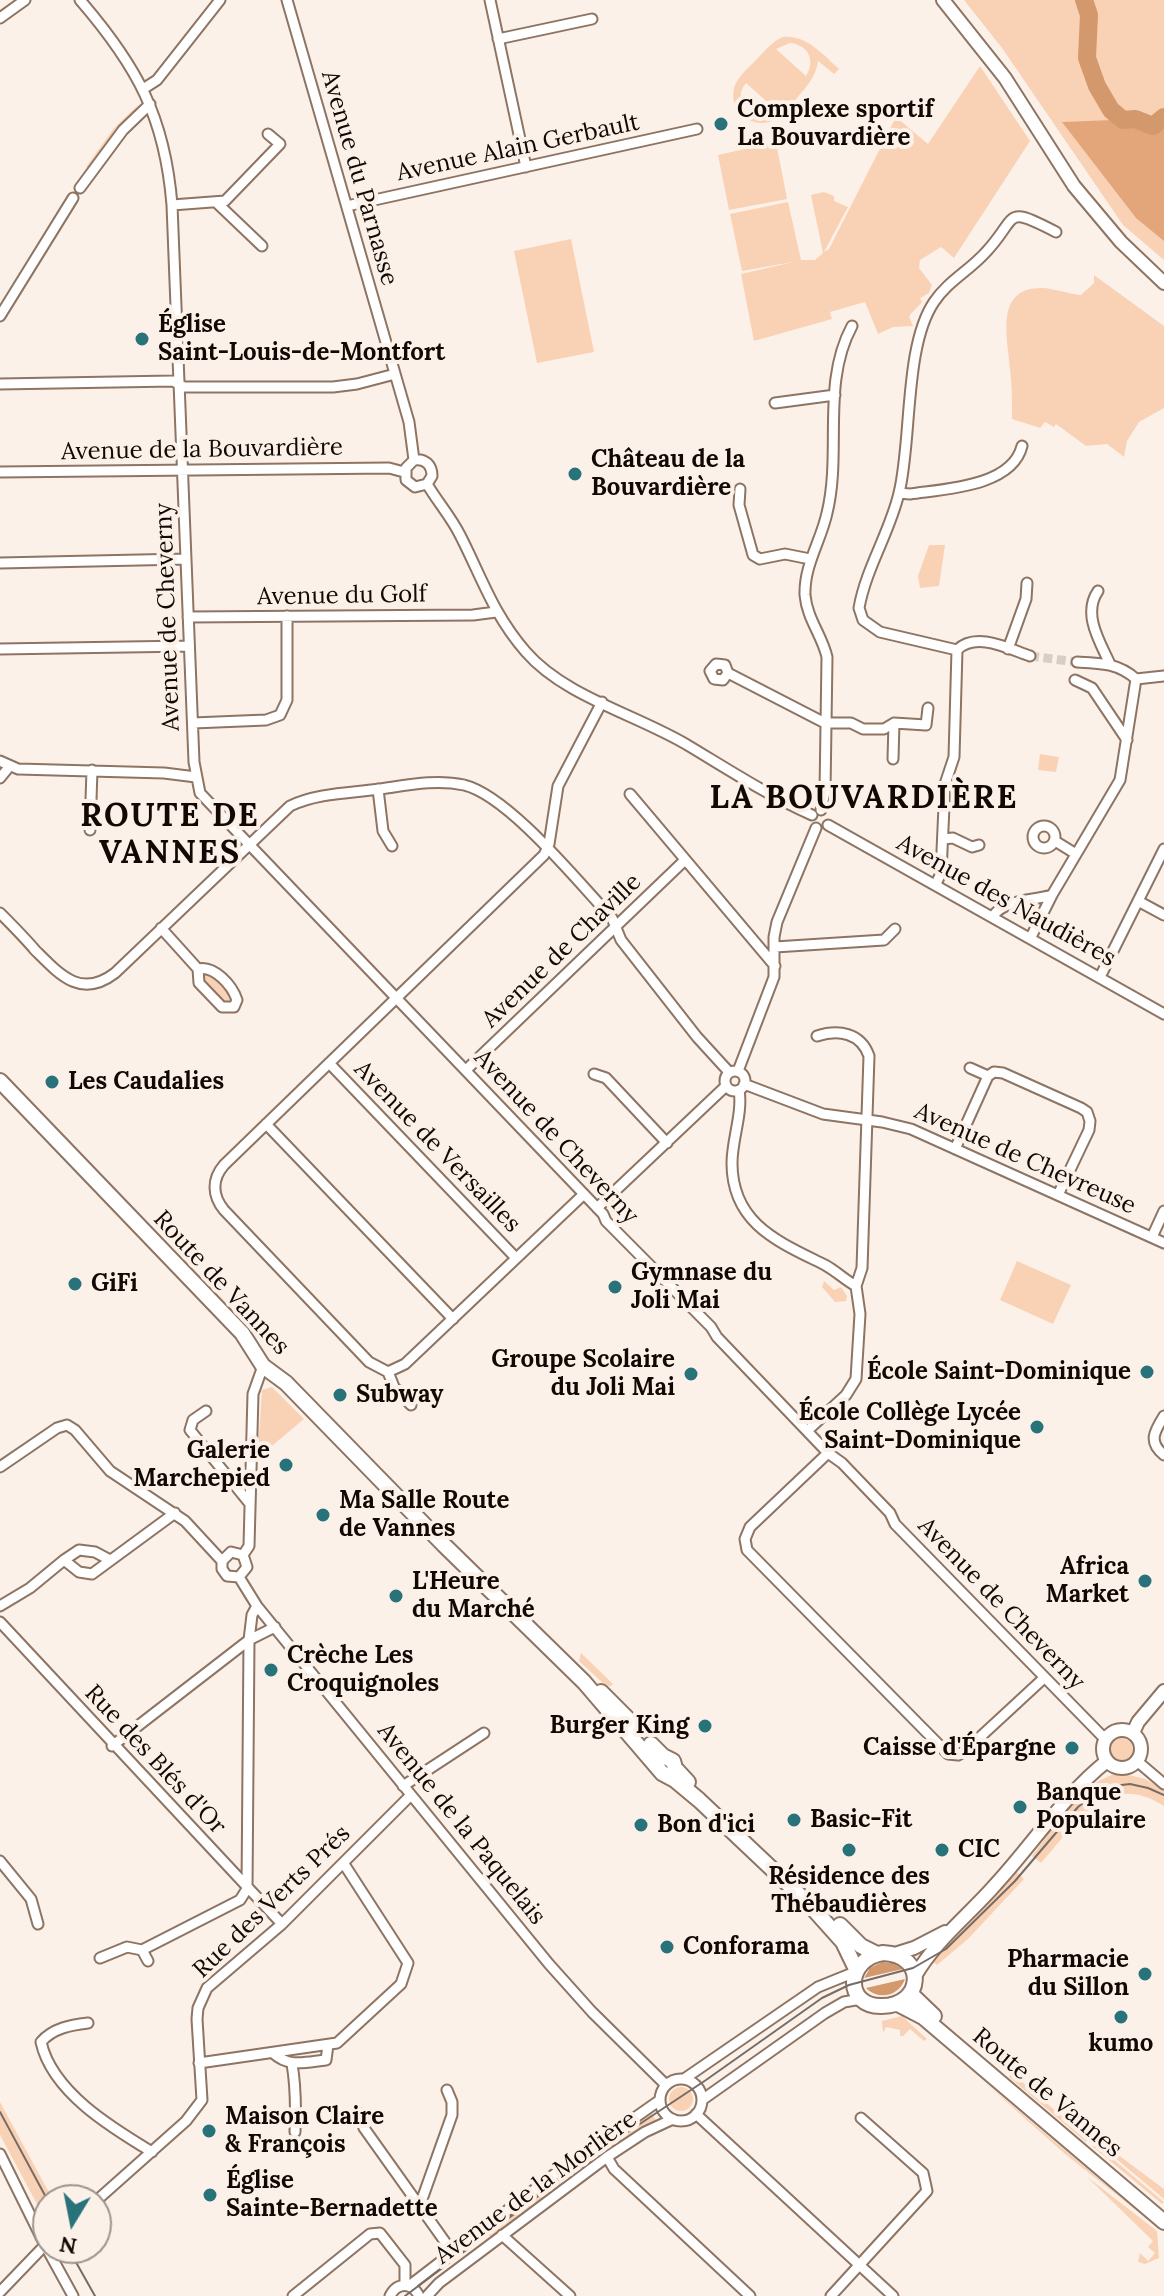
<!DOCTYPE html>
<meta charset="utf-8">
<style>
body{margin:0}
#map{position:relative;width:1164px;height:2296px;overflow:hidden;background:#fcf1e9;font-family:Lora,serif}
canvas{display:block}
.north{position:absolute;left:32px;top:2184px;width:80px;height:80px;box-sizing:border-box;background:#fcf1e9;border:2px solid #9e948d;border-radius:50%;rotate:190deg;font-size:22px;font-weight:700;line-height:32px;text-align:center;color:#120904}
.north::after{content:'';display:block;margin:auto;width:28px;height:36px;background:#287279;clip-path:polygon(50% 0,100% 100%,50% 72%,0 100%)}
</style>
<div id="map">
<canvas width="1164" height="2296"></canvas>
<div class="north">N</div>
</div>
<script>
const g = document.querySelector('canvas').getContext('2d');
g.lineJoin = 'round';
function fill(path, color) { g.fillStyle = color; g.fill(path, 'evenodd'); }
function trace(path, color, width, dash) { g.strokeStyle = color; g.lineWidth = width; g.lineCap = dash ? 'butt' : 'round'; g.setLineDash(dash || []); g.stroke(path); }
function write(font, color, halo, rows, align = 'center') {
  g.font = font + ' Lora,serif'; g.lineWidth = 8; g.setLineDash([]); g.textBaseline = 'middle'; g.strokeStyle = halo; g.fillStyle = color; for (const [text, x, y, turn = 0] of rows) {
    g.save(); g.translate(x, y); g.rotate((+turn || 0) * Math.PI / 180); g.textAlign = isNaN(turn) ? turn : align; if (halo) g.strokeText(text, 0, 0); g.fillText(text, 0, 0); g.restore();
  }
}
fill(new Path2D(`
 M964,0h200v260l-41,-35 -121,-177z
 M783,37c24,-2 39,17 56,32l-5,5 -16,-13c-2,16 -11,25 -21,37 -6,7 -13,18 -22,22 -23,11 -49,-10 -40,-35 4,-9 13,-17 20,-24 9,-9 16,-19 28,-24zM790,43c18,2 26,17 16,33l-30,-27zM746,83l30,27v1l-16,6 -14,-6c-6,-8 -8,-19 0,-28z
 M980,66l50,75 -76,117 -13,-11 -21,13 -1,8 13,17 -3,8 -9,5 2,4 -13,14 4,10 -20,1 -15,7 -13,-32 -35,10 2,7 -78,22 -13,-67 52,-12 -51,9 -12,-57 58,-12 13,58h14l8,-7 -12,-58 13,-3 10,4v5l14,6 -24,45 5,-3 67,-132 32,27z
 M139,104l-50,65 -3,-2 28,-39z
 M776,142l11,57 -58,11 -11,-55z
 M571,239l23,113 -57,11 -23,-112z
 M1094,275l70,51v82l-25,14 -12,19 -3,16 -17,-13 -21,2 -30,-22 -2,3 -9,-5 -5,6 -28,-9c0,-17 0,-34 -2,-50 -2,-31 -17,-83 34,-81 12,1 25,6 37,7l13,-12z
 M929,545h16l-6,41 -19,2 -2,-12z
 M1040,754l19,3 -3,15 -18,-2z
 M202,972l8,1 21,23v8l-5,1 -24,-24z
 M1017,1261l54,24 -18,39 -53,-24z
 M824,1281l10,9 7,-3 6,9 -1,5 -11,1 -13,-15z
 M272,1387l32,32 -43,36 -3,-3 4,-62z
 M581,1653l32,31 -2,2h-5l-27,-25z
 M1109 1750a12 12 0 1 1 24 0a12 12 0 1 1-24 0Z
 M1121,1773l24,6 19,11v16c-58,-37 -88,18 -123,57l-9,-7c24,-29 49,-77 89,-83z
 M1017,1872l7,7 -56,60 -31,26 -6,-5z
 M902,2016l25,23 -3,2 -14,-12 -7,7h-3v-6l-14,-3 -3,6 -1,-12z
 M1012,2073l76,66 -2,3 -77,-65z
 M983,2081l140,118 11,5 17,18 -86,-68z
 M669 2099a12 12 0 1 1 24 0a12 12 0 1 1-24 0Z
 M0,2102l53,98h-5v17l-3,2 -45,-84z
 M651,2113l5,7 -90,62 -5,-6z
 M1097,2139l67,50v10l-69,-58z
 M1094,2143l70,59 -2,2 -70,-58z
 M1086,2176l71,55 2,27 -14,6 -7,-2 2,-9 8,8 7,-8 -7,-6 5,-6z
 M557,2179l4,6 -69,52 -8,-3z`), '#f9d2b6');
fill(new Path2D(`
 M1164,118v123l-28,-23 -74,-96z`), '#e3a67a');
fill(new Path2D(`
 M882,1962l10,1 11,6 -39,9 6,-10z
 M905,1979c-6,17 -26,22 -39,9z`), '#d3986c');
trace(new Path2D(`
 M1084,0l5,15 -2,43 10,28 14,24 12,10 12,-1 18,7 11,-9`), '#d3986c', 18);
trace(new Path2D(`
 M1030,656l47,6`), '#d9cec7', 9, [9, 4.5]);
const minor = new Path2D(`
 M80,0c57,66 85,117 92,205l22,557 6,31 403,421 3,7 105,106 6,10 111,116 14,10 48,50 5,11 210,215
 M287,0l122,422 5,38
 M490,0l36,167
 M0,18l25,-18
 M498,39l94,-20
 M143,89l14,-9 63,-80
 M80,188l43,-58 27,-26
 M218,204l44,42
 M172,205l53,-4 55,-57 -12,-10
 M347,206l350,-77
 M0,316l73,-118
 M0,384l173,-3 11,6h149l24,-3 38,-10
 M775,403l60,-8
 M414,460l-8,8v12l9,7 12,-3
 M414,460c11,-2 18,5 18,16l-5,8
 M0,472l389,-4 15,4
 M427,484c10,17 24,33 33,51 22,43 33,79 66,117 39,45 112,63 163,94 40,24 80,50 123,69
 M740,489l-1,16 14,50 7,4 25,-5 25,5
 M899,493l11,1c33,-5 102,-7 112,-48
 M0,563l186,-4
 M1098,591c-16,23 2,51 12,73
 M188,617l285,-2 23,-3
 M0,649l189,-3
 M1008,649l18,-50 1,-16
 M1030,656c-21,-7 -54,-25 -73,-6l-77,-18 -17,-12 -4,-12c7,-40 31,-76 40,-115 13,-52 5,-147 35,-191 14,-21 35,-31 52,-50 33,-35 16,-48 70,-20
 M1077,662c23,1 41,1 59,17
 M728,673l-5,7 -9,-1 -4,-8 6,-7 9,1 3,8 97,50h26l12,6h21l10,-6 32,2 2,-17
 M1075,680l17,8 35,52
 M193,723l73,-3 14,-5 7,-15v-84
 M893,759l1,-36
 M0,761l18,8 146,4 32,4
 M0,778l9,-11
 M378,789l5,42 9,15
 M630,794l145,172
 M821,810l4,-18 2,-135c-5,-22 -20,-38 -22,-62 -1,-30 16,-54 22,-82 15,-61 -6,-130 25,-187
 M828,825l336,189
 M1033 837a11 11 0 1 1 22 0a11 11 0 1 1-22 0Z
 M90,830l2,-60
 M943,839l10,-1 19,9 7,-2
 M1055,841l21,13
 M936,884l5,-11 4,-89 9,-27 3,-107
 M1138,901l26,14
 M0,913c12,12 24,24 35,37 25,25 46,49 80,23l175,-167c27,-13 60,-13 90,-17 28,-4 56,-10 84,-4 45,11 115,98 148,133l9,22 76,97 32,35
 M993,916c12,-17 40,-15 59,-21
 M161,928l37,41 1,14 23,24h12l3,-7c-5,-15 -23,-35 -39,-31
 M1031,937l21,-42 68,-115 16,-101 28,-3
 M775,947l109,-7 11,-11
 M1100,977l64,-128
 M329,1063l187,195
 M970,1068l18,8
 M466,1070l219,-210
 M738,1071l36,-94v-40l3,-15 39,-94
 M725 1081a10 10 0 1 1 20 0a10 10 0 1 1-20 0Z
 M594,1074l12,4 61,65
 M744,1084l79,30 59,8 29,7 253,114
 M739,1090c4,23 -7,49 -7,73 0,61 47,79 93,102 11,6 20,15 31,21
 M266,1124l187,195
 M955,1149l33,-73 6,-4 9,1 78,35 6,4 3,9 -1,9 -31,65
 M584,1194l-179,170 -17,8 -19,-10 -145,-152c-12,-15 -12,-31 0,-45l320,-310 5,-11 9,-58 44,-84
 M597,1208l129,-122
 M1152,1237l12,-26
 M388,1372l6,15 17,18
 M206,1411l-13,9 -3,10 60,74
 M1164,1416c-10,16 -16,26 0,39
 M807,1431l39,-36 10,-16 4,-65 -4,-28 6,-18 7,-212c-8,-23 -30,-27 -52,-20
 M828,1453l-78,74 -5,12 2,11 201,204 10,1 7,-4 79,-73
 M0,1467l57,-39 10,-3 8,5 35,41 75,50 37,40
 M243,1555l6,-9 4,-152 10,-28
 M110,1560l-15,-8 -16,-2 -15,10 15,12 13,2 83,-61
 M239,1577l18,29 292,358 43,48 74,73
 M239,1577l-12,-1 -5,-7v-8l9,-9 12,3
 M239,1577l8,-10 -4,-12
 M0,1606l30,-18 34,-28
 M0,1622l282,302
 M112,1746l137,-106 26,-13
 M1137,1761l27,23
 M403,1786l81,-53
 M0,1861l31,38 7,25
 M247,1889l2,-249 3,-25 5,-9
 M100,1958l27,-11 15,3
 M148,1961l-6,-11 98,-50 7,-11
 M88,2023c-17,2 -35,5 -47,19 11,50 71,86 111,110
 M273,2053c16,15 33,9 53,7l2,-15
 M199,2063l138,-20 64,-59 7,-21 -64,-99
 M292,2064c4,23 4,44 3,68
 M660 2100a21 21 0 1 1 42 0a21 21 0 1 1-42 0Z
 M684,2079l134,-92 37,-15
 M702,2100l123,-87 19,-11 17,-3
 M359,2113l5,15 89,125
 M696,2114l197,182
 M0,2154l45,91 28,51
 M607,2157l7,12 136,127
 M96,2201l90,-80 16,-21 -5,-81 1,-11 9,-20 75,-64 129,-129
 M420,2205l32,-90v-13l-5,-12
 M502,2235l68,61
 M409,2286l147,-113 104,-73
 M0,2292l48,-50
 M293,2296l77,-62 10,-1 25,32v20
 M390,2296c7,-14 22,-14 29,0
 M427,2296l12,-13 168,-126 38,-25 28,-13
 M831,2296l96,-105 -4,-18 -62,-55`);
const tertiary = new Path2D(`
 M943,0l62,78 69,108 47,56 43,41
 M1103 1749a19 19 0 1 1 38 0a19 19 0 1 1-38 0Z
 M1133,1733l5,-11 26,-31
 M895,1954l19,-6 31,-16
 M915,1976c21,-36 54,-61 81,-92 37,-40 68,-89 111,-123`);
const secondary = new Path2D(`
 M0,1081l242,252 21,33 23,17 158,162 140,137 78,91 13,7 24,20 110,104 34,38 13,27
 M601,1692l34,34
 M651,1744l12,12 10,5 2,7 13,14
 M840,1925l21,21 16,8
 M883,1953c45,2 40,53 -1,53 -38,1 -37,-47 1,-53z
 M910,1993l24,23
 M898,2004l25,13 241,205`);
trace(minor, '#8d7463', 13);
trace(tertiary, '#8d7463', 16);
trace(secondary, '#8d7463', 18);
trace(minor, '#fff', 9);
trace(tertiary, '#fff', 12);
trace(secondary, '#fff', 14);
trace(new Path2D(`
 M0,2112l48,89
 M68,2248l27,48
 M405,2296l185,-139 116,-77 116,-82 27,-13 64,-17 33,-19 69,-68 63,-74 19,-15 16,-6 17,-2 18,4 16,7`), '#766c66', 2);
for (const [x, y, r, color] of [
 [721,124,8,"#287279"],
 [142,339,8,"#287279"],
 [575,474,8,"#287279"],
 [52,1082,8,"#287279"],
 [75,1284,8,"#287279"],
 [615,1287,8,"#287279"],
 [1147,1372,8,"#287279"],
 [691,1374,8,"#287279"],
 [340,1395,8,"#287279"],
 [1037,1427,8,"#287279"],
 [286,1465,8,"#287279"],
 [323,1515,8,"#287279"],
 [1145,1581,8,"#287279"],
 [396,1596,8,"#287279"],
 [271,1670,8,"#287279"],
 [705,1726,8,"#287279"],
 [1072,1748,8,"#287279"],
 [1020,1807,8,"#287279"],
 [794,1820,8,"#287279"],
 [641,1825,8,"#287279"],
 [849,1850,8,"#287279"],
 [942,1850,8,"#287279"],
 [667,1947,8,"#287279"],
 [1145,1974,8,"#287279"],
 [1121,2017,8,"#287279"],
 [209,2131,8,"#287279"],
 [210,2195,8,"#287279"]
]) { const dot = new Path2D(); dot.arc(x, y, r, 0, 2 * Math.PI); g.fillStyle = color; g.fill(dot); trace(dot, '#fcf1e9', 3); }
write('bold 24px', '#120904', '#fcf1e9', [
 ["Complexe sportif",737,110],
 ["La Bouvardière",737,138],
 ["Église",158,325],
 ["Saint-Louis-de-Montfort",158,353],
 ["Château de la",591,460],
 ["Bouvardière",591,488],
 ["Les Caudalies",68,1082],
 ["Gymnase du",631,1273],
 ["Joli Mai",631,1301],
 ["GiFi",91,1284],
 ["Groupe Scolaire",675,1360,"right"],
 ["du Joli Mai",675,1388,"right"],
 ["École Saint-Dominique",1131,1372,"right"],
 ["Subway",356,1395],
 ["École Collège Lycée",1021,1413,"right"],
 ["Saint-Dominique",1021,1441,"right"],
 ["Galerie",270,1451,"right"],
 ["Marchepied",270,1479,"right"],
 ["Ma Salle Route",339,1501],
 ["de Vannes",339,1529],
 ["Africa",1129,1567,"right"],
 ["Market",1129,1595,"right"],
 ["L'Heure",412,1582],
 ["du Marché",412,1610],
 ["Crèche Les",287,1656],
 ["Croquignoles",287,1684],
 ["Burger King",689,1726,"right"],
 ["Caisse d'Épargne",1056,1748,"right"],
 ["Banque",1036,1793],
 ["Populaire",1036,1821],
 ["Basic-Fit",810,1820],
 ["Bon d'ici",657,1825],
 ["CIC",958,1850],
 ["Résidence des",849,1877,"center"],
 ["Thébaudières",849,1905,"center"],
 ["Conforama",683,1947],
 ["Pharmacie",1129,1960,"right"],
 ["du Sillon",1129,1988,"right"],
 ["kumo",1121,2044,"center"],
 ["Maison Claire",225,2117],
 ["& François",225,2145],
 ["Église",226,2181],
 ["Sainte-Bernadette",226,2209]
], 'left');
write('24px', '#120904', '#fcf1e9', [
 ["Avenue Alain Gerbault",518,148,-12],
 ["Avenue du Parnasse",359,178,74],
 ["Avenue de la Bouvardière",202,450,-1],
 ["Avenue du Golf",342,596,-1],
 ["Avenue de Cheverny",168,617,-92],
 ["Avenue des Naudières",1006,901,29],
 ["Avenue de Chaville",562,951,-44],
 ["Avenue de Cheverny",556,1137,47],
 ["Avenue de Versailles",437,1147,46],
 ["Avenue de Chevreuse",1025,1159,24],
 ["Route de Vannes",221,1283,47],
 ["Avenue de Cheverny",1001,1604,46],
 ["Rue des Blés d'Or",155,1760,47],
 ["Avenue de la Paquelais",461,1824,51],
 ["Rue des Verts Prés",272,1902,-44],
 ["Route de Vannes",1047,2093,40],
 ["Avenue de la Morlière",536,2188,-36]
]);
g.letterSpacing = '2px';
write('bold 32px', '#120904', '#fcf1e9', [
 ["LA BOUVARDIÈRE",864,799],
 ["ROUTE DE",170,817],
 ["VANNES",170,854]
]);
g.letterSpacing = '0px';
</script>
